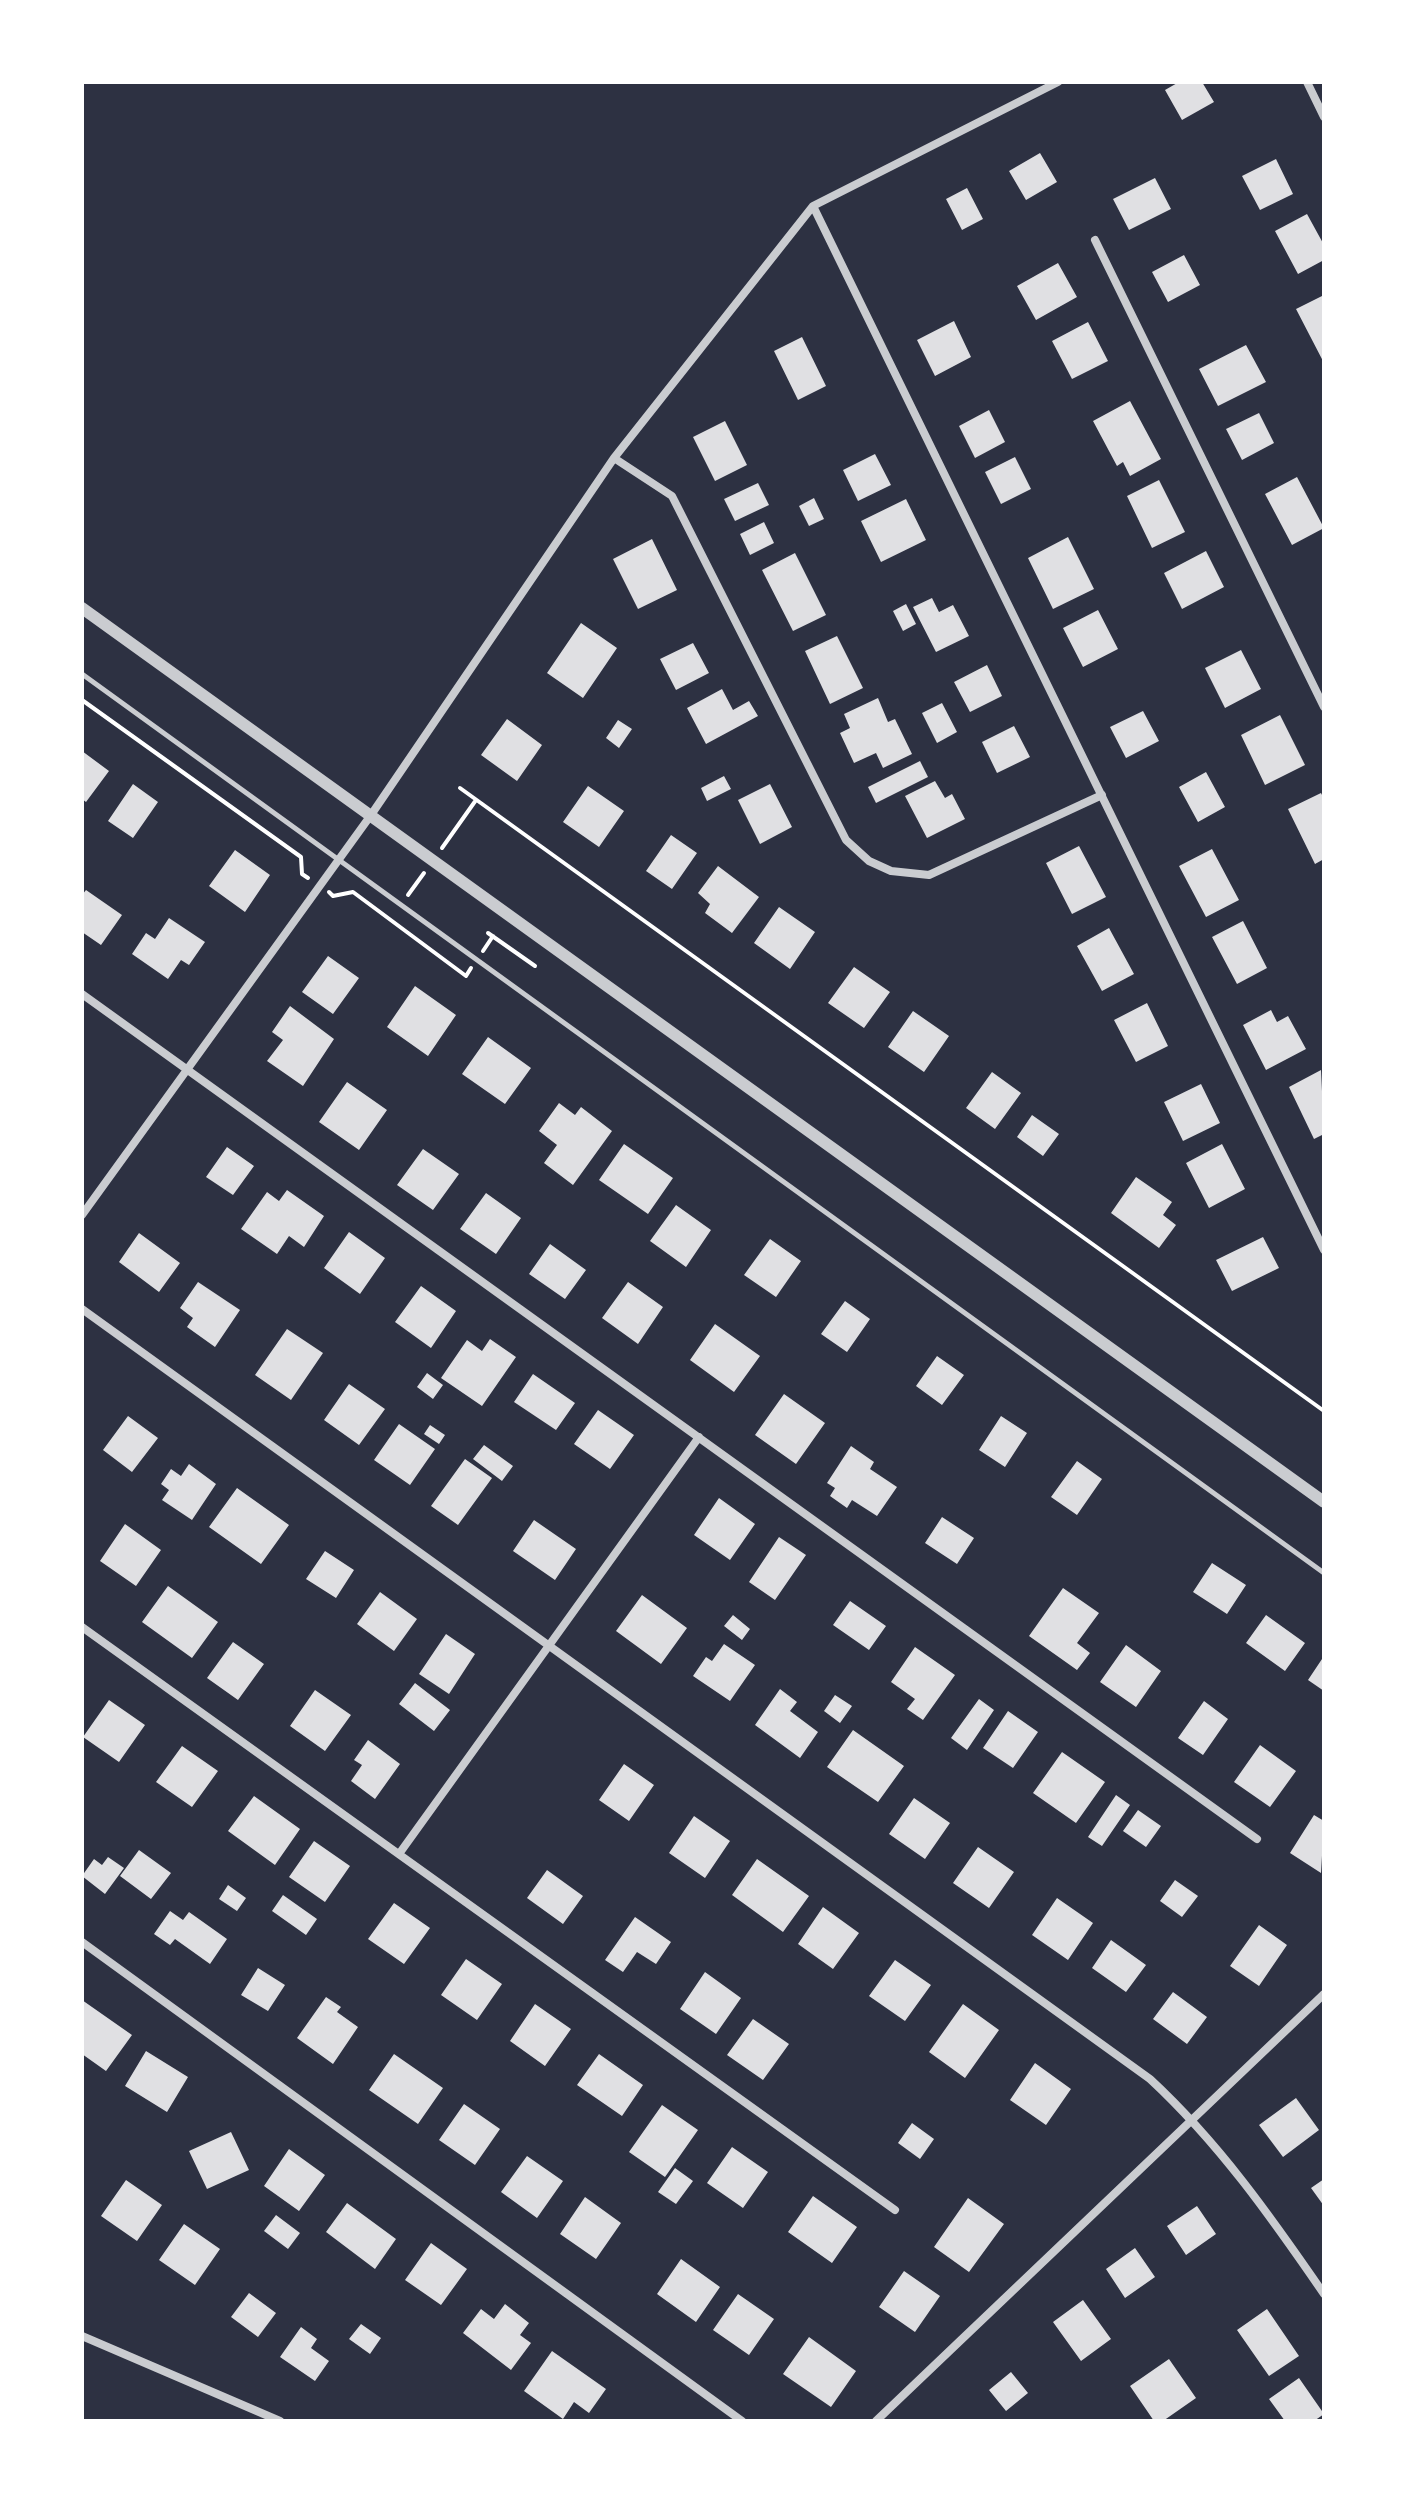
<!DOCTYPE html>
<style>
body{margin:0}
#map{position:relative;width:1406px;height:2503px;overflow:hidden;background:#2d3142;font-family:"Roboto Serif",serif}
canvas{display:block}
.frame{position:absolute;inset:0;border:84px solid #fff;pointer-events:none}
</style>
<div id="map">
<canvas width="1406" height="2503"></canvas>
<div class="frame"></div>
</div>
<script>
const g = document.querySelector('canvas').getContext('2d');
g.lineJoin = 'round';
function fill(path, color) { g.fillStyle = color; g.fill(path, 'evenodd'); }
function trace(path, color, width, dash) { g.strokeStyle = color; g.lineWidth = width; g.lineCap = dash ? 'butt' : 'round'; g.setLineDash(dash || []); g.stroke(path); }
fill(new Path2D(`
 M1179,82h23l12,20 -32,18 -17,-30z
 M1040,153l17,29 -31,18 -17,-29z
 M1276,159l17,35 -33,16 -18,-34z
 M1155,178l16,31 -42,21 -16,-31z
 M967,188l16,31 -21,11 -16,-31z
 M1307,214l17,31v15l-26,14 -23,-43z
 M1184,255l16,30 -32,17 -16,-30z
 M1058,263l19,34 -41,23 -19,-34z
 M1324,295v68l-28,-54z
 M954,321l17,36 -36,19 -18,-36z
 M1088,322l20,39 -36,18 -20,-38z
 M802,337l24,49 -28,14 -24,-49z
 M1246,345l20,37 -48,24 -19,-37z
 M1130,401l31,58 -31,17 -7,-14 -6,4 -24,-45z
 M989,410l16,32 -30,16 -16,-32z
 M1259,413l15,30 -32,17 -16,-31z
 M725,421l22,44 -32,16 -22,-44z
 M875,454l16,31 -33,16 -15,-31z
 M1015,457l16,32 -30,15 -16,-32z
 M1297,477l27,51 -32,17 -27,-51z
 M1159,480l26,52 -33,16 -25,-52z
 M758,483l11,22 -34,16 -11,-22z
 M814,498l10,21 -15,7 -10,-20z
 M906,499l20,41 -45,22 -20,-41z
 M764,522l10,21 -24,12 -10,-21z
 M1068,537l26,52 -41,20 -25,-51z
 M652,539l25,51 -39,19 -25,-50z
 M1206,551l18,36 -42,22 -18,-36z
 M795,553l31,62 -33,16 -31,-61z
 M932,598l7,14 14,-7 16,31 -33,16 -23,-45z
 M906,604l10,20 -13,7 -10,-20z
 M1098,610l20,39 -35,18 -20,-39z
 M581,623l36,25 -34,50 -36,-25z
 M837,636l26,52 -33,16 -25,-53z
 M693,643l16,30 -33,17 -16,-31z
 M1241,650l20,39 -36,19 -20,-40z
 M987,665l15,31 -32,16 -16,-30z
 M722,689l11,21 16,-9 9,15 -52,28 -19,-36z
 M878,698l10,24 7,-3 17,35 -29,14 -7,-15 -22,10 -14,-30 10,-5 -6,-14z
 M942,703l15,29 -20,11 -15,-30z
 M1143,711l16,30 -33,17 -16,-31z
 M1280,715l25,50 -40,20 -24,-50z
 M507,719l35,26 -25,36 -36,-26z
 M618,720l14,9 -13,19 -13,-10z
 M1014,726l16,31 -33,16 -15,-31z
 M82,751l27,20 -23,31 -4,-3z
 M920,761l8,16 -52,26 -8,-16z
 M1206,772l19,35 -27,15 -19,-35z
 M724,776l7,13 -24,12 -6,-13z
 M935,781l10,17 7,-4 13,25 -38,19 -22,-42z
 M133,784l25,18 -25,36 -25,-17z
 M770,784l22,43 -32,17 -22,-44z
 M588,786l36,25 -25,36 -36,-25z
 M1321,793l3,6v60l-9,5 -27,-55z
 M671,835l26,18 -25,36 -26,-18z
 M1079,846l27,51 -34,17 -26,-51z
 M1212,849l27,51 -33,17 -27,-51z
 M235,850l35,25 -25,37 -36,-26z
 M718,866l41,31 -27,36 -27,-20 5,-9 -12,-11z
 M86,890l36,25 -21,30 -19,-13v-37z
 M779,907l36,25 -25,37 -36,-26z
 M169,918l36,24 -16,23 -8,-5 -13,19 -36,-25 14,-21 9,6z
 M1243,921l24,47 -30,16 -25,-47z
 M1109,928l25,46 -32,17 -25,-45z
 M328,956l31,22 -26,36 -31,-22z
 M854,967l36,25 -26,36 -36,-25z
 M415,986l41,29 -28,41 -41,-29z
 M1147,1003l21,43 -32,16 -22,-42z
 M290,1006l44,33 -31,47 -36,-25 16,-21 -11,-8z
 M1271,1010l6,12 11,-6 18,33 -40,21 -23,-45z
 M913,1011l36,25 -25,36 -36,-25z
 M488,1037l43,31 -26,36 -43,-30z
 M1321,1070l3,64 -10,5 -25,-52z
 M992,1072l29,21 -26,36 -29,-21z
 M347,1082l40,28 -28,40 -40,-28z
 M1201,1084l19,39 -37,18 -19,-39z
 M559,1103l16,12 6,-8 31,24 -39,54 -29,-22 13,-18 -18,-14z
 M1032,1115l27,19 -16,22 -26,-19z
 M624,1144l49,34 -25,36 -49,-34z
 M1222,1144l23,45 -36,19 -23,-45z
 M227,1147l27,19 -21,29 -27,-18z
 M423,1149l36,25 -26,36 -36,-25z
 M1136,1177l36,25 -9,13 13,10 -17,23 -48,-35z
 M287,1190l37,26 -20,31 -15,-11 -12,18 -36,-25 26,-37 12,9z
 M486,1193l35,25 -25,36 -36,-25z
 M676,1205l35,25 -25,37 -36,-26z
 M349,1232l36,26 -25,36 -36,-26z
 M139,1233l41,30 -21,29 -40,-30z
 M1263,1237l16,31 -47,23 -16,-31z
 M770,1239l31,22 -25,36 -32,-22z
 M550,1244l36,26 -21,29 -36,-25z
 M198,1282l42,28 -25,37 -28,-20 6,-9 -13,-10z
 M628,1282l35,25 -25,37 -36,-26z
 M421,1286l35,25 -25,37 -36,-26z
 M845,1301l25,18 -23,33 -26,-18z
 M715,1324l45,32 -26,36 -44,-32z
 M287,1329l36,24 -32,47 -36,-25z
 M490,1339l26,18 -34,49 -41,-28 26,-38 15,11z
 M937,1356l27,19 -22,30 -26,-19z
 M427,1373l16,12 -10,14 -16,-12z
 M533,1374l42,29 -19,27 -42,-28z
 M349,1384l36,25 -26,36 -35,-25z
 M784,1394l41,29 -29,41 -41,-29z
 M598,1410l36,25 -24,34 -36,-25z
 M128,1416l30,22 -26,34 -29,-22z
 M1001,1416l26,17 -22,34 -26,-17z
 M399,1424l36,25 -25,36 -36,-25z
 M430,1425l15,10 -6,9 -15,-10z
 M484,1445l29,21 -11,15 -29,-22z
 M851,1446l23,16 -4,7 27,18 -20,29 -25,-16 -5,8 -17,-12 5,-8 -8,-5z
 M465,1459l27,19 -34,47 -27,-19z
 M1077,1461l25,18 -25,36 -26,-18z
 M189,1464l27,20 -24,36 -30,-20 7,-10 -8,-6 10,-15 10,7z
 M237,1488l52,37 -28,39 -52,-37z
 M719,1498l36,26 -25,36 -36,-25z
 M942,1517l32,21 -17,26 -32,-21z
 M534,1520l42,29 -21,31 -42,-29z
 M125,1524l36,26 -25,36 -36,-25z
 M779,1537l27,18 -31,45 -26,-18z
 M325,1551l29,19 -18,28 -30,-19z
 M1212,1563l34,22 -19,29 -34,-22z
 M168,1586l50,36 -26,36 -50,-36z
 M1063,1588l36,25 -22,30 13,10 -13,17 -48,-34z
 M380,1592l37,27 -23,32 -37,-27z
 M642,1595l45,33 -26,36 -45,-33z
 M850,1601l36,25 -17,24 -36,-25z
 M733,1615l17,14 -8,11 -18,-14z
 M1266,1615l39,28 -20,28 -39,-28z
 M446,1634l29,20 -26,40 -30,-20z
 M233,1642l31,22 -26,36 -31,-22z
 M724,1644l31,21 -25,36 -37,-25 13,-19 6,4z
 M1126,1645l35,26 -25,36 -36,-25z
 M915,1647l40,28 -32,45 -16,-11 8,-10 -24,-17z
 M1324,1656v35l-16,-11z
 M415,1683l35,27 -16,21 -35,-27z
 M780,1689l17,13 -7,9 28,21 -18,26 -45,-33z
 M315,1690l36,25 -26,36 -35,-25z
 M835,1695l17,11 -12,17 -16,-12z
 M979,1699l15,11 -27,40 -16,-12z
 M109,1700l36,25 -26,37 -36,-25z
 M1204,1701l24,18 -25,36 -25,-17z
 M1008,1711l30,21 -25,36 -30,-20z
 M853,1730l51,36 -26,36 -51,-35z
 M368,1740l32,24 -25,35 -24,-18 11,-16 -8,-5z
 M1260,1745l36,26 -26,36 -36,-25z
 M182,1746l36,25 -26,36 -36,-25z
 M1062,1752l43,30 -29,41 -43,-30z
 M624,1764l30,21 -25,36 -30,-21z
 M1116,1795l14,10 -28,41 -14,-9z
 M254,1796l46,33 -25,36 -47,-34z
 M914,1798l36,25 -25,36 -36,-25z
 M1138,1810l23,16 -15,21 -23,-16z
 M1314,1815l10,6 -3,52 -31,-20z
 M694,1816l36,25 -25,37 -36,-25z
 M314,1841l36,25 -25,36 -36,-25z
 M978,1847l36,25 -25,36 -36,-25z
 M139,1850l32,23 -20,26 -31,-23z
 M108,1857l16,11 -19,26 -23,-18 12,-17 8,6z
 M757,1859l52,37 -26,36 -51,-37z
 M547,1870l36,26 -20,28 -36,-26z
 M1175,1880l23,16 -16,21 -22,-16z
 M228,1885l18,13 -9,13 -18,-12z
 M283,1895l34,24 -11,16 -34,-24z
 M1057,1898l36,25 -25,37 -36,-25z
 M394,1903l36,25 -26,36 -36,-25z
 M823,1907l36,26 -26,36 -35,-25z
 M170,1911l13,9 6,-8 38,27 -17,25 -35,-25 -5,6 -16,-11z
 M635,1917l36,25 -15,22 -19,-12 -14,20 -18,-12z
 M1259,1925l28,20 -28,41 -29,-20z
 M1111,1940l35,25 -20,27 -34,-24z
 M466,1959l36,25 -25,36 -36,-25z
 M895,1960l36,25 -26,36 -36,-25z
 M258,1968l27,17 -17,26 -27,-16z
 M705,1972l36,26 -25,36 -36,-25z
 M1173,1992l34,25 -20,27 -34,-25z
 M326,1997l15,10 -4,5 21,15 -25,37 -36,-26z
 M82,2000l50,35 -26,36 -24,-17z
 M535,2004l36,25 -26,37 -35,-25z
 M963,2004l36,26 -34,48 -36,-26z
 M753,2019l36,25 -26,36 -36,-25z
 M146,2051l42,26 -21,35 -42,-26z
 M394,2054l49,34 -25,36 -49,-34z
 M599,2054l44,31 -21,31 -45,-31z
 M1035,2063l36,26 -25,36 -36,-25z
 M1296,2098l23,32 -36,27 -24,-32z
 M464,2104l36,25 -25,36 -36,-25z
 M662,2105l36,25 -33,47 -36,-25z
 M912,2123l22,16 -14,20 -22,-16z
 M231,2132l18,38 -42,19 -18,-38z
 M732,2147l36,25 -25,36 -36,-25z
 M289,2149l36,26 -26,36 -35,-25z
 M527,2156l36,25 -26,37 -36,-26z
 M675,2168l18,13 -17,23 -18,-12z
 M1324,2179v27l-13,-18z
 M126,2180l36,25 -25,36 -36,-25z
 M813,2196l44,31 -25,36 -44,-31z
 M585,2197l36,26 -25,36 -36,-25z
 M968,2198l36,26 -35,48 -35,-25z
 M347,2203l49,36 -21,30 -49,-37z
 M1197,2206l19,28 -30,21 -19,-29z
 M276,2215l24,18 -12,16 -24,-18z
 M184,2224l36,25 -25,36 -36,-25z
 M431,2243l36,26 -26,36 -36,-25z
 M1135,2248l20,29 -30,21 -19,-29z
 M681,2259l39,28 -24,35 -39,-28z
 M904,2271l36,25 -25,36 -36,-25z
 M249,2293l27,20 -18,24 -27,-20z
 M738,2294l36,25 -25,36 -36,-25z
 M1083,2300l28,39 -30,22 -28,-39z
 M505,2304l24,19 -9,12 11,8 -20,27 -48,-37 18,-24 13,10z
 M1267,2309l32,47 -30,20 -32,-46z
 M361,2324l20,14 -11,16 -21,-15z
 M301,2327l16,12 -6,9 18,13 -14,20 -35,-24z
 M809,2337l47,34 -25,36 -48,-33z
 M552,2351l54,38 -17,24 -15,-11 -11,17 -39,-28z
 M1169,2359l27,39 -33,23h-9l-24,-35z
 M1011,2372l17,21 -22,18 -17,-21z
 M1299,2378l25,36 -10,7h-29l-16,-22z`), '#e0e0e3');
trace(new Path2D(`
 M82,700l219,157 1,17 6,4
 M460,788l864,623
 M442,848l34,-48
 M329,892l4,4 20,-4 113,84 5,-8
 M408,895l16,-22
 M488,933l47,33
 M483,951l10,-15`), '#fff', 4);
trace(new Path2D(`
 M82,674l1242,899`), '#caccd0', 5);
trace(new Path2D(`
 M1307,82l17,35
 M813,206l511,1044
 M1095,240l229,467
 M614,458l58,38 174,344 23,21 22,10 38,4 173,-80
 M82,994l1175,845
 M82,1215l289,-400 243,-357 199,-252 245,-124
 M82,1309l1068,770c69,64 121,138 174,215
 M82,1627l813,583
 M399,1854l300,-417
 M82,1942l660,479
 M82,2336l198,85
 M876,2421l448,-427`), '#caccd0', 8);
trace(new Path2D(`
 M82,608l1242,894`), '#caccd0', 12);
</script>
